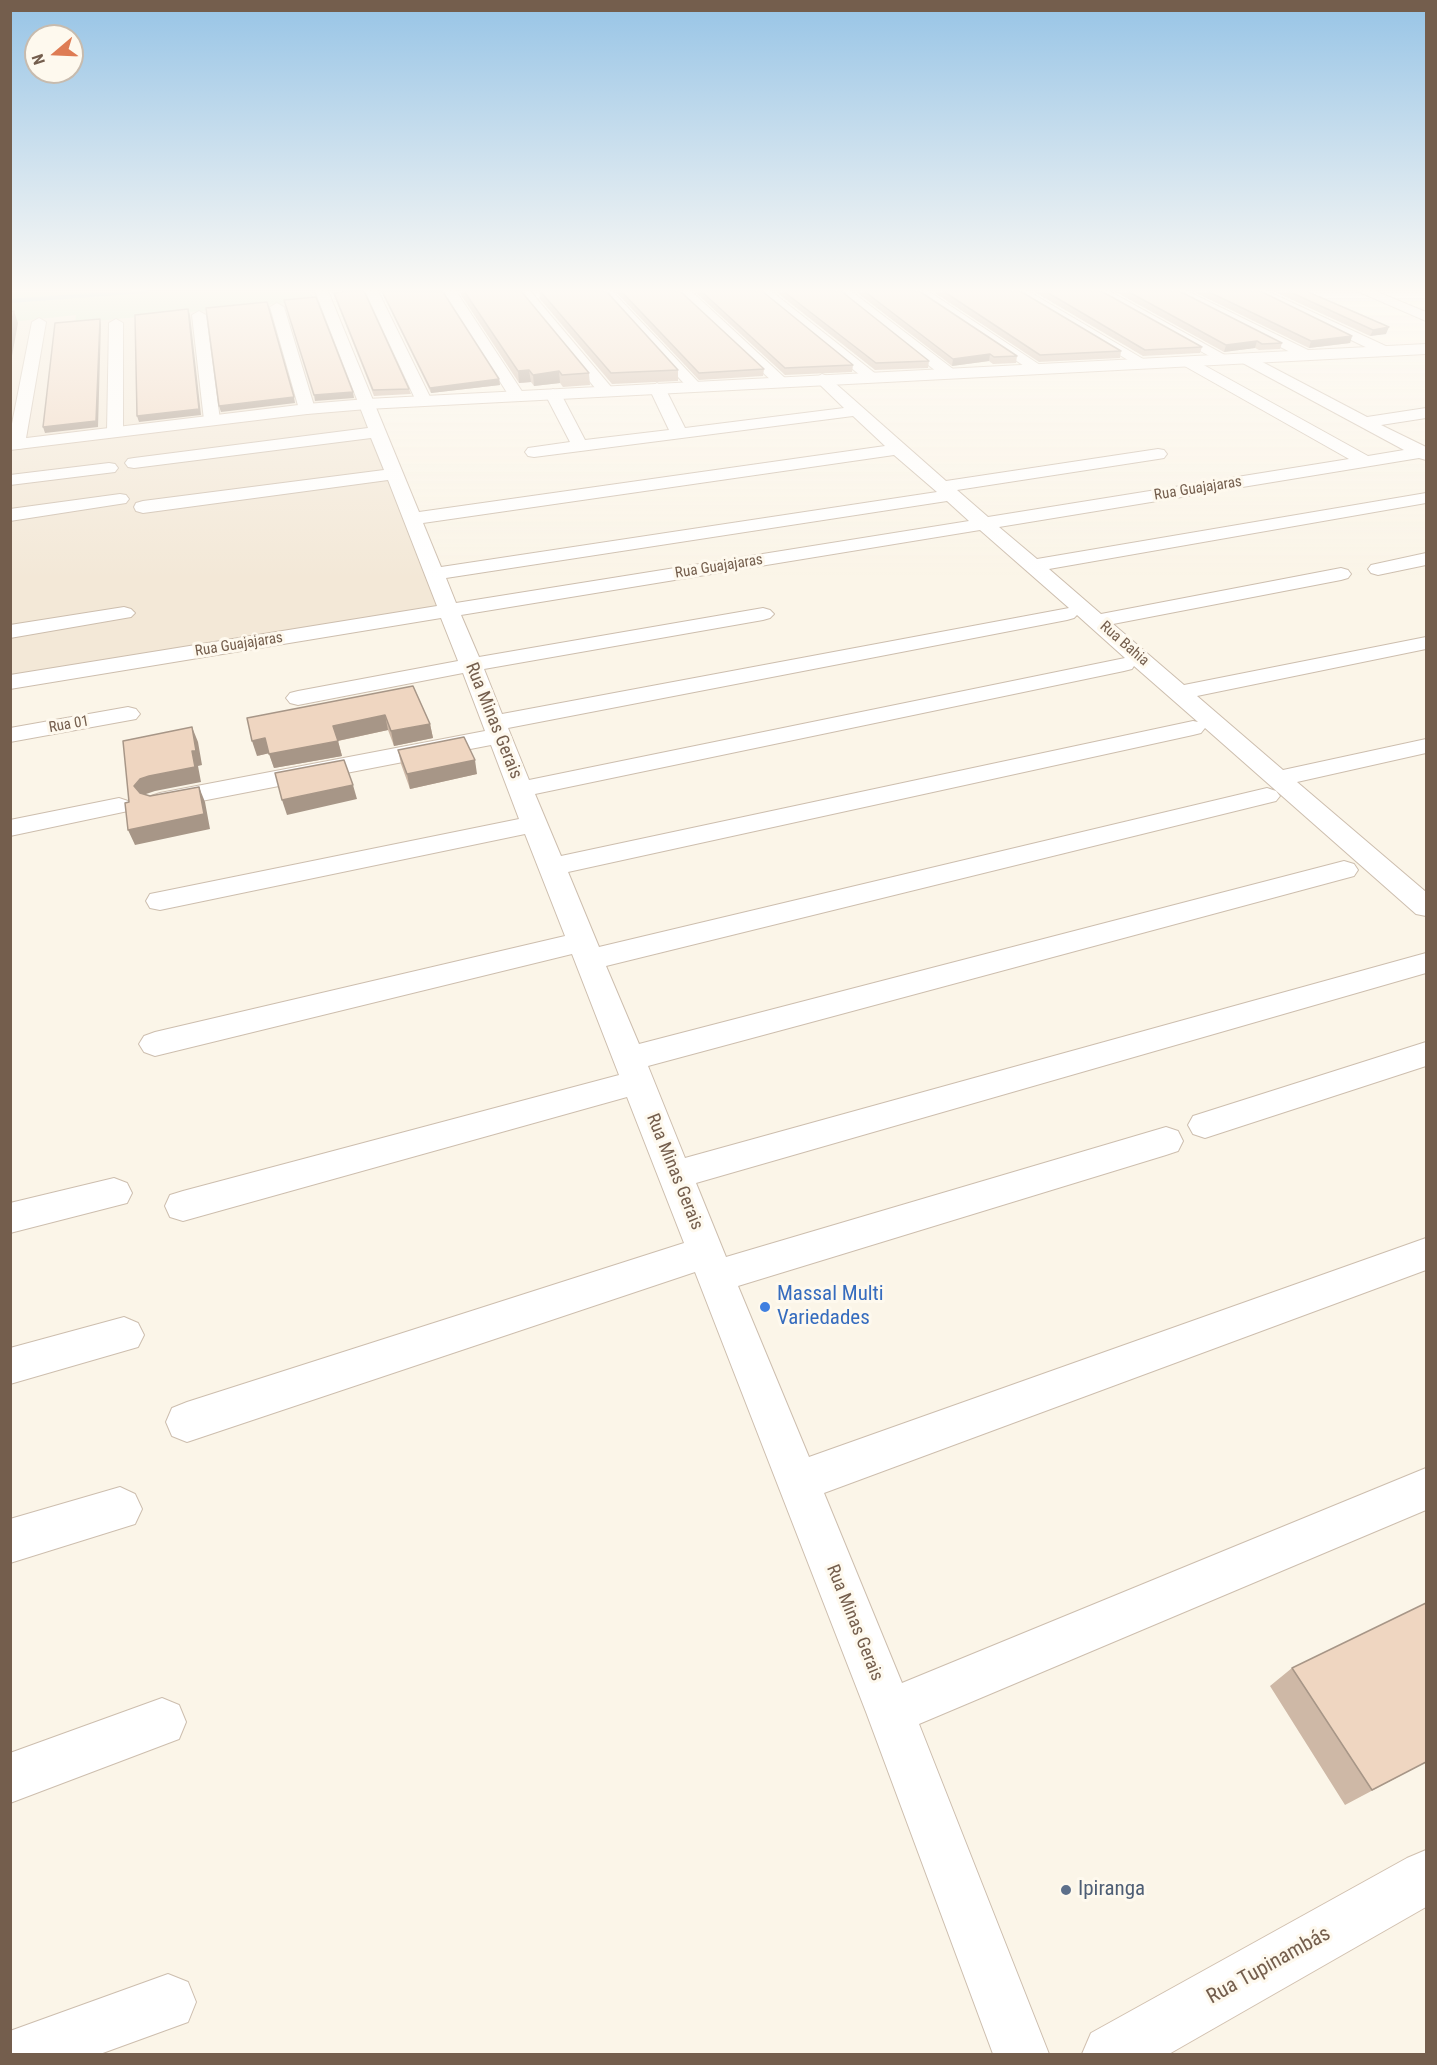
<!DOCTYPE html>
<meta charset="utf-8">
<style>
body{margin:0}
#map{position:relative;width:1437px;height:2065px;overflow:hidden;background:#fbf5e8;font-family:"Roboto Condensed",sans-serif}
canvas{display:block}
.frame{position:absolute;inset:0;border:12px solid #745e4d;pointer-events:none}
.north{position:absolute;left:24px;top:24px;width:60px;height:60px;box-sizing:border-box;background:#fef9ee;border:2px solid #c7bbae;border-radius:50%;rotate:251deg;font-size:16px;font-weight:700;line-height:24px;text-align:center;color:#745e4d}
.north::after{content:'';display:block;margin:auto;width:21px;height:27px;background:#de7c54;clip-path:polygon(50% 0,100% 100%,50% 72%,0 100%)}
</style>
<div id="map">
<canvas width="1437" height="2065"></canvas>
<div class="frame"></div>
<div class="north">N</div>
</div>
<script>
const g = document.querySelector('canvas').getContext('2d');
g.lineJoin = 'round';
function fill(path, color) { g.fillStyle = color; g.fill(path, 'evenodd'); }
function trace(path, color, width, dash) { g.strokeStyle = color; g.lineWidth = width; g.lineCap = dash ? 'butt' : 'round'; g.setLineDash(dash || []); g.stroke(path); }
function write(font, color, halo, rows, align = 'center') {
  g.font = font + ' "Roboto Condensed",sans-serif'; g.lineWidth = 6; g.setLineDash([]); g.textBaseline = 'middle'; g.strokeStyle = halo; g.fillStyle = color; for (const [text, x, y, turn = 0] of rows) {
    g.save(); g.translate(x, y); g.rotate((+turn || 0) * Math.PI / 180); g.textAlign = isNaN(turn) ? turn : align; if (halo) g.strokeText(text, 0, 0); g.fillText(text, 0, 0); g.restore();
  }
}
fill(new Path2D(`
 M164,291h157l128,319 -438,72v-380z`), '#f3e8d7');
fill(new Path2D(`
 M10,291h298l7,9 -240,23 1,-8 -65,7z`), '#d2e9c7');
trace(new Path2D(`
 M10,301l136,-10`), '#a4cbd5', 4);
const street = new Path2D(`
 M315,291h13l91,221 466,-66 -32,-30 -319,41 -6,-1 -3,-4 3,-4 42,-6 -25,-48 8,-5 8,5 24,46 84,-10 -20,-42 8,-5 8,5 20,40 159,-20 -30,-29 8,-5 5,2 119,105 212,-32 6,1 3,4 -3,4 -6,1 -201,31 31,27 361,-58 -168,-95 -2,-3 2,-3h10l177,98 36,-6 -165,-89 -2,-3 2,-3h10l118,62 59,-9v10l-45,7 45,22v13l-7,-2 -420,69 38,32 389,-66v10l-377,66 52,45 240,-46 7,2 3,4 -3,4 -7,2 -228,44 71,61 242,-48v12l-229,47 86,74 143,-31v14l-129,29 129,110v24l-10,-2 -211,-186 -4,5 -8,2 -625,137 31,75 668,-159 9,3 4,5 -4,5 -670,165 33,78 705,-183 10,3 4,6 -4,6 -706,190 37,92 741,-205v20l-730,210 30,74 440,-130 12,4 5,10 -5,10 -12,4 -428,131 71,171 617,-219v32l-602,223 78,190 524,-215v42l-507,214 130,330h-56l-127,-342 -171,-440 -508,170 -15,-6 -6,-14 6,-14 15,-6 497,-159 -57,-146 -444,124 -13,-4 -5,-11 5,-11 13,-4 436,-116 -47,-121 -417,102 -11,-4 -5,-8 5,-8 11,-4 410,-96 -40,-102 -365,76 -10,-2 -4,-7 4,-7 10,-2 359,-73 -28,-74 -331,64 -9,-3 -4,-5 4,-5 9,-3 325,-62 -22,-58 -165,32 -8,-2 -4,-5 4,-5 8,-2 160,-30 -17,-43 -431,71v-14l427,-69 -49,-126 -245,33 -7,-2 -2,-4 2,-4 7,-2 241,-31 -13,-32 -237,30 -6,-1 -3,-4 3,-4 6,-1 234,-30zM894,455l43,37 -496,75 -18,-44zM947,501l22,20 -513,82 -10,-25zM980,530l89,78 -567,106 -18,-45 279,-49 7,-2 4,-4 -4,-4 -7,-2 -284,49 -18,-42zM1077,615l48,43 -596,122 -21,-52 559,-108 7,-2zM1134,666l64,56 -5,-1 -632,135 -26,-62 589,-123 8,-2z
 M365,291h13l54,110 -2,3h-12l-2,-3z
 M443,291h13l69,105 -2,3h-12z
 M527,291l4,1 81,96 2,3 -2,3h-12l-81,-99z
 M600,291h12l87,92 3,3 -3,3h-10z
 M677,291h14l95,88 3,3 -3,3h-10z
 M757,291h14l105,83 3,3 -3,3h-10z
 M836,291h15l102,78 3,3 -3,3 -11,1z
 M913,291h15l118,78 -8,5 -5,-2z
 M1012,291h16l122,72 -2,3h-10z
 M1093,291h16l123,68 -7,4 -5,-1z
 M1170,291h17l125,61 2,3 -7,4 -5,-1z
 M1250,291h17l123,57 2,3 -2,3h-10z
 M1357,291h18l51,21v9z
 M277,303l7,4 31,102 -2,3 -6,2 -8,-5 -29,-102z
 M199,311l7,4 14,105 -8,5 -8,-5 -12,-105z
 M39,318l7,4 -21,122 -2,4 -6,1 -7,-2v-13l22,-112z
 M116,319l7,4v109l-8,5 -8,-5 2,-109z
 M109,463l6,1 3,4 -3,4 -105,13v-10z
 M120,494l6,1 3,4 -3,4 -116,18v-12z
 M1426,553v12l-48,10 -7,-2 -3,-4 3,-4z
 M124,607l7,2 4,4 -4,4 -121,21v-13z
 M128,707l8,2 4,5 -4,5 -126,23v-14z
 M119,798l9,3 4,5 -4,5 -118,25v-16z
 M1426,1042v24l-221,72 -12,-4 -5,-9 5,-9z
 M114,1178l13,5 5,10 -5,10 -117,30v-30z
 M124,1317l14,6 6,12 -6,12 -128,37v-36z
 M120,1487l15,7 7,15 -7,15 -125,39v-44z
 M162,1698l17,7 7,17 -7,17 -169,64v-50z
 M168,1974l20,8 8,20 -8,20 -88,32h-90v-23z`);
const secondary = new Path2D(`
 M1426,344v10l-1059,55 -60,5 -297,36v-10l297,-36 60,-5z
 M1426,1850v57l-257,147h-87l9,-21 316,-175z`);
trace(street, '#cdbeae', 2);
trace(secondary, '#d1c0af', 2);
fill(street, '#fff');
fill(secondary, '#fff');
fill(new Path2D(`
 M381,291h60l58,88 1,6 -69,8z
 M461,291h60l68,82 1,12 -27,2 -3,-4 -26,3 -3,-4 -12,1 -58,-88z
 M539,291h67l72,79v11l-66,3 -72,-85z
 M615,291h65l84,78 -1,7 -64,4z
 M694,291h68l91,74 -1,7 -67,3z
 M775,291h66l88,70 -1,7 -53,2z
 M855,291h64l98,65 -1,7 -23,1 -4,-3 -37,5z
 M932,291h88l101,60 -1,7 -81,4z
 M1033,291h68l101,56 -2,6 -57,3z
 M1114,291h65l103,52 -2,6 -21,1 -4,-2 -31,4z
 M1192,291h68l92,45 -2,7 -41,5z
 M1273,291h33l80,43 -16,2z
 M334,293l75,96 2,5 -37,2 -39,-98z
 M413,686l17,38 3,14 -39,8 -6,-16 -50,11 4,15 -68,12 -5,-15 -12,3z
 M398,750l79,24 -67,15 -9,-25z
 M1292,1668l134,94 -81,43 -75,-119z`), '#ceb8a6');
fill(new Path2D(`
 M188,309l2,6 11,100 -62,7 -2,-6z
 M14,311l4,12 -8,44v-38z
 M100,319l1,5 -3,103 -53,6 -2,-6z
 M1389,327l-3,7 -16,2 3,-6z
 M1352,336l-2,7 -41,5 2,-7z
 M1257,341l-2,7 -31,4 2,-7z
 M990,354l-1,7 -37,5 1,-7z
 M529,370l2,12 -12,1 -1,-12z
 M559,371l1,12 -26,3 -1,-11z
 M499,379l1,6 -69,8 -1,-5z
 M353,392l1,6 -39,3 -1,-6z
 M294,397l1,6 -74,9 -2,-6z
 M385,715l3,15 -51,11 -4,-15z
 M430,724l3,14 -39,8 -3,-15z
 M192,727l6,15 4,23 -4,1 3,16 -46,9 -9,3 -5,7 -7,-15 6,-7z
 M265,738l5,15 -13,3 -5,-15z
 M338,741l4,15 -68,12 -5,-14z
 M475,760l2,14 -67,15 -3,-15z
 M353,785l4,14 -70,16 -5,-15z
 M199,787l6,15 5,27 -75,16 -7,-15z`), '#a79687');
const building = new Path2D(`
 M352,291h12l45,98 -36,1 -39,-97z
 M382,291l61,1 56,87 -69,9z
 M464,291h57l68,82 -27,2 -3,-4 -26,4 -4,-5 -11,1z
 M540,291h66l72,79 -67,3z
 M621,291h59l84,78 -65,4z
 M701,291h61l91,74 -68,3z
 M783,291h58l88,70 -53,2z
 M864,291h55l98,65 -23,1 -4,-3 -37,5z
 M943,291h77l101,60 -81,4z
 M1045,291h56l101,56 -57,3z
 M1127,291h52l103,52 -20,1 -5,-3 -31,4z
 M1207,291h53l92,45 -41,5z
 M1288,291h18l83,36 -16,3z
 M316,297l37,95 -39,3 -30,-95z
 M267,302l27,95 -75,9 -13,-98z
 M188,309l11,100 -62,7 -2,-101z
 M14,311l-4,18v-17z
 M100,319l-4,102 -53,6 12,-104z
 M413,686l17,38 -39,7 -6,-16 -52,11 5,15 -69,13 -4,-16 -13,3 -5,-23z
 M192,727l4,24h-4l3,16 -46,9 -9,3 -6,7 6,7 10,3 49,-9 5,27 -76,16 -3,-27 4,-1 -6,-61z
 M464,737l11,23 -68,14 -9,-24z
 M344,760l9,25 -71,15 -7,-27z
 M1426,1603v159l-54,28 -80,-122z`);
fill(building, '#efd6c1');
trace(building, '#a79687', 1.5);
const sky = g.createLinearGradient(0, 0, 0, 580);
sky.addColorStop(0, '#97c4e6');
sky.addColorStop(0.5, '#fdfaf5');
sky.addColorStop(1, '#fdfaf500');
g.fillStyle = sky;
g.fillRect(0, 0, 1437, 580);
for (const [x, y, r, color] of [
 [765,1307,6,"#3f7fe0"],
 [1066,1890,6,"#5c6f8a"]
]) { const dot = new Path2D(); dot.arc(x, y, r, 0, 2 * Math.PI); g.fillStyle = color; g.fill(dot); trace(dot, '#fef9ee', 2); }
write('15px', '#745e4d', '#fef9ee', [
 ["Rua Guajajaras",1198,489,-9],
 ["Rua Guajajaras",719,567,-9],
 ["Rua Bahia",1124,644,41],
 ["Rua Guajajaras",239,645,-9],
 ["Rua 01",69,725,-10]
]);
write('18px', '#745e4d', '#fef9ee', [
 ["Rua Minas Gerais",493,721,68],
 ["Rua Minas Gerais",674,1172,68],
 ["Rua Minas Gerais",854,1623,68]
]);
write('21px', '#366cbe', '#fef9ee', [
 ["Massal Multi",777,1295],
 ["Variedades",777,1319]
], 'left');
write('21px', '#4e5e75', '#fef9ee', [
 ["Ipiranga",1078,1890]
], 'left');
write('21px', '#745e4d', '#fef9ee', [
 ["Rua Tupinambás",1269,1966,-29]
]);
</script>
